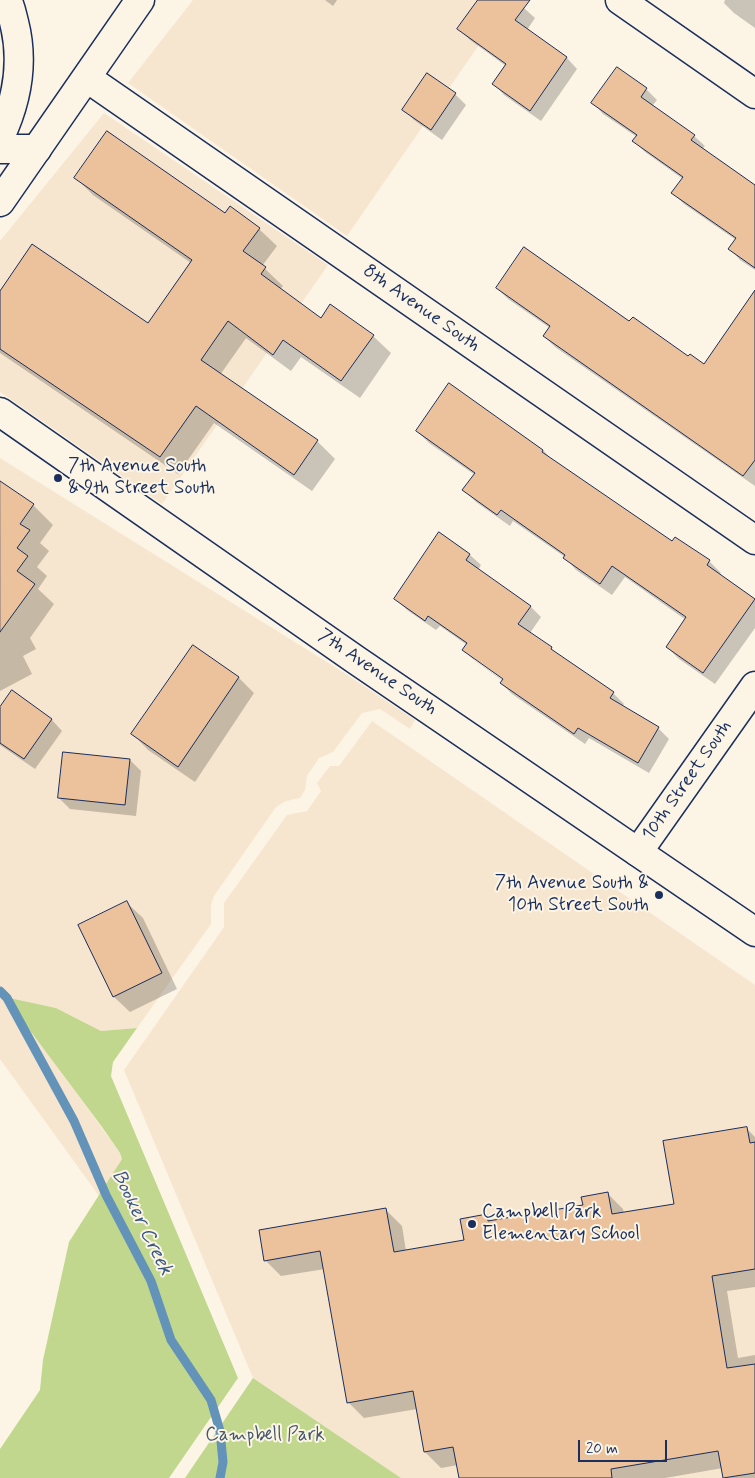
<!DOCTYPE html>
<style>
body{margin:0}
#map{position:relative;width:755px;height:1478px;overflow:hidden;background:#fcf5e5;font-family:Mynerve,sans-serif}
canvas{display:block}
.scale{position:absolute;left:578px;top:1440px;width:89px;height:22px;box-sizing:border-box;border:2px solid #1b2f5e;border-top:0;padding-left:6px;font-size:15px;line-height:18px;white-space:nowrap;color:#1b2f5e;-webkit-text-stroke:4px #fcf5e5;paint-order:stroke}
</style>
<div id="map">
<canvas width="755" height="1478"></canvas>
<div class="scale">20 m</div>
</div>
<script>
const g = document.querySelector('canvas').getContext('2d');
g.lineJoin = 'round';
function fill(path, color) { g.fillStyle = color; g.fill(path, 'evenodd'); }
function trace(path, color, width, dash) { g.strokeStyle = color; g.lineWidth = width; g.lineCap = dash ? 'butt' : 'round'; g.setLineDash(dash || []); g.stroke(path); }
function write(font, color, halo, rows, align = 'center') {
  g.font = font + ' Mynerve,sans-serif'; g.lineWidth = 4; g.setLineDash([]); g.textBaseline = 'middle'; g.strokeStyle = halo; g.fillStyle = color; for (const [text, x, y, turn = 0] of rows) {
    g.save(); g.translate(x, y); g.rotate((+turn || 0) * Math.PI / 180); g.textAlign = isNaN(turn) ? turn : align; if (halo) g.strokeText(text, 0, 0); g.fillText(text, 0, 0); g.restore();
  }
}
fill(new Path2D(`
 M193,0h317l-163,236 -219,-153z
 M104,113l224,152 -166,239 -162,-112v-151z
 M0,458l346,216 69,46 -5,9 -30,-20 -18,4 -29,39 -14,6 -12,18 -2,14 -5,8 -14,3 -10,6 -62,89 -3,9v19l-74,104 -36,3 -45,-23 -51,-11 39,51 76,105 2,6 -23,37 -99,-137z
 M372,721l383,264v493h-354l-148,-100 -129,-308 100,-143v-24l63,-88 20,-4 14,-20 -4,-8 13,-17h9z`), '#f7e6cf');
fill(new Path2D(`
 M5,997l51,11 45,23 36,-3 -24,34 -2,14 127,302 -69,100h-169v-29l40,-59 3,-30 26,-118 53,-83 -2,-6 -18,-26z
 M253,1378l148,100h-216z`), '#c1d78d');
fill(new Path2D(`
 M325,0h12l-4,6z
 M479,0h36l20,18 -8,12 40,28 10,11 -36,52 -37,-26 -10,-11 12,-18 -36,-26 -11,-11z
 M725,0h30v28l-21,-15 -10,-10z
 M428,75l27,19 11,11 -24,35 -28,-20 -11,-11z
 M646,89l11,11 -5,6 42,30 11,10 -3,3 53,38v83l-15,-10 -10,-11 6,-9 -52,-36 -11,-11 10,-14 -38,-27 -11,-11 3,-4 -34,-23 -10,-11z
 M76,178l149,37 34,14 18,17 -15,20 21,20 -3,3 41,30 52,17 18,17 -31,45 -59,-41 -10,14 -45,-33 -26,37 97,66 18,18 -23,32 -98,-68 -36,51 -178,-121v-60l148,32 43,-62 -98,-68z
 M497,288l133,35 74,42 51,-73v194l-200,-139 -11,-11 6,-8 -42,-29z
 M417,431l126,19 9,10 120,83 37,18 12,12 -2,2 36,26v27l-40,56 -36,-25 -12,-12 19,-27 -61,-43 -13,18 -36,-25 -11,-13 -52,-36 -3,5 -34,-24 -12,-12 11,-15 -46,-32z
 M0,482l33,23 20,20 -13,18 9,8 -12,16 10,9 -9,13 16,15 -24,34 6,11 -13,7 9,18 -32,17z
 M439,534l31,21 11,10 -3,5 52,36 11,11 -11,16 21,15 11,11 51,34 11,11 -2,3 36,21 11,11 -20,34 -60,-35 -4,6 -73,-50 -11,-11 2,-2 -28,-20 -11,-11 3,-5 -27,-19 -4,4 -29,-20 -11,-11zM474,657l35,24 -2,2 -33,-23z
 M193,646l46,32 15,15 -59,89 -47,-32 -15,-16z
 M12,692l40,28 10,11 -27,38 -35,-24v-36z
 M130,760l11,11 -5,45 -66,-7 -11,-11z
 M127,903l16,15 34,71 -47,23 -16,-15 -34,-71z
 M746,1128l9,9v150l-28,4 11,67 17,-3v123h-30l-2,-10 -58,10h-205l-2,-13 -17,3 -16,-16 -8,-43 -53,9 -16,-16 -23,-133 -44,7 -16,-16 121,-50 16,16 4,25 59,-10 22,-26 6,7 91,-16 24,-12 15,15 1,5 51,-9z`), '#0003');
trace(new Path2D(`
 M0,991l7,7 67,123 32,74 45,86 20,59 40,60 9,31 3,31 -3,16`), '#6393b9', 9);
const building = new Path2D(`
 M478,0h52l-15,20 52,37 -37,54 -38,-27 14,-20 -49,-35z
 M617,67l30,21 -6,9 54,38 -4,5 64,45v83l-27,-19 8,-11 -65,-45 12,-16 -51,-36 5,-6 -46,-32z
 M427,73l29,20 -25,37 -29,-20z
 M107,131l118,82 5,-7 30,22 -17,23 23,16 -5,7 60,44 9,-14 44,31 -33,46 -58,-41 -10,15 -45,-34 -27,39 117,80 -24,35 -98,-69 -36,51 -160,-108v-58l32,-47 116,79 44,-63 -118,-82z
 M524,247l105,74 4,-4 55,39 2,-2 14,10 51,-74v170l-12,16 -200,-140 7,-10 -54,-38z
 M449,383l94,67 -1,2 130,89 3,-4 35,23 -3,5 48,34 -52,74 -37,-26 20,-30 -74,-51 -12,18 -37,-26 2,-3 -64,-45 -4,5 -35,-25 13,-17 -59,-42z
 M0,481l34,23 -14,20 10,6 -13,18 11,8 -11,15 18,13 -35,48z
 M439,532l31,22 -4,6 65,46 -13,18 34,23 -1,2 63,43 -4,6 49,29 -21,36 -60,-35 -4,6 -74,-51 3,-4 -41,-29 5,-7 -39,-27 -3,5 -31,-22z
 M193,645l46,32 -61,90 -47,-33z
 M12,690l40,29 -28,40 -24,-16v-36z
 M63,752l67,7 -5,46 -67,-7z
 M127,901l35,72 -49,24 -35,-72z
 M747,1127l3,16 5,-1v127l-43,7 15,92 28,-4v109l-32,5 -5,-27 -107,18 1,9h-153l-6,-31 -29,5 -11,-61 -66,12 -27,-152 -56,10 -5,-31 127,-22 8,44 70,-12 -4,-21 27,-5 1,7 95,-16 -2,-8 27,-5 4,22 62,-10 -11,-63z`);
fill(building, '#ebc29b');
trace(building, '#1b2f5e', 1);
const street = new Path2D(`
 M620,0l135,94
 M87,78l668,462
 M0,149h37
 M638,852l117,-166`);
const secondary = new Path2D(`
 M0,137c17,-36 24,-76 14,-115 -2,-7 -3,-15 -7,-22
 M0,202l140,-202
 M0,412l356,248 399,272`);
trace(street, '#1b2f5e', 31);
trace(secondary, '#1b2f5e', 31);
trace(street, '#fcf5e5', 28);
trace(secondary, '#fcf5e5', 28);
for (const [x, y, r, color] of [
 [58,478,5,"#1b2f5e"],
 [659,895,5,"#1b2f5e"],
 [472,1224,5,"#1b2f5e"]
]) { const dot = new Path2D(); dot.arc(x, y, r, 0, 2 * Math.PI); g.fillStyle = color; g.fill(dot); trace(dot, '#fcf5e5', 2); }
write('19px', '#1b2f5e', '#fcf5e5', [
 ["8th Avenue South",421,309,35],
 ["7th Avenue South",377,673,34],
 ["10th Street South",688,781,-55]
]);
write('19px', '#1b2f5e', '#fcf5e5', [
 ["7th Avenue South",68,467],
 ["& 9th Street South",68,489],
 ["7th Avenue South &",649,884,"right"],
 ["10th Street South",649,906,"right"],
 ["Campbell Park",482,1213],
 ["Elementary School",482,1235]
], 'left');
write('19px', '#44596a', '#fcf5e5', [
 ["Campbell Park",265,1436]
]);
write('italic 20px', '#395884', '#fcf5e5', [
 ["Booker Creek",141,1223,64]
]);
</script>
